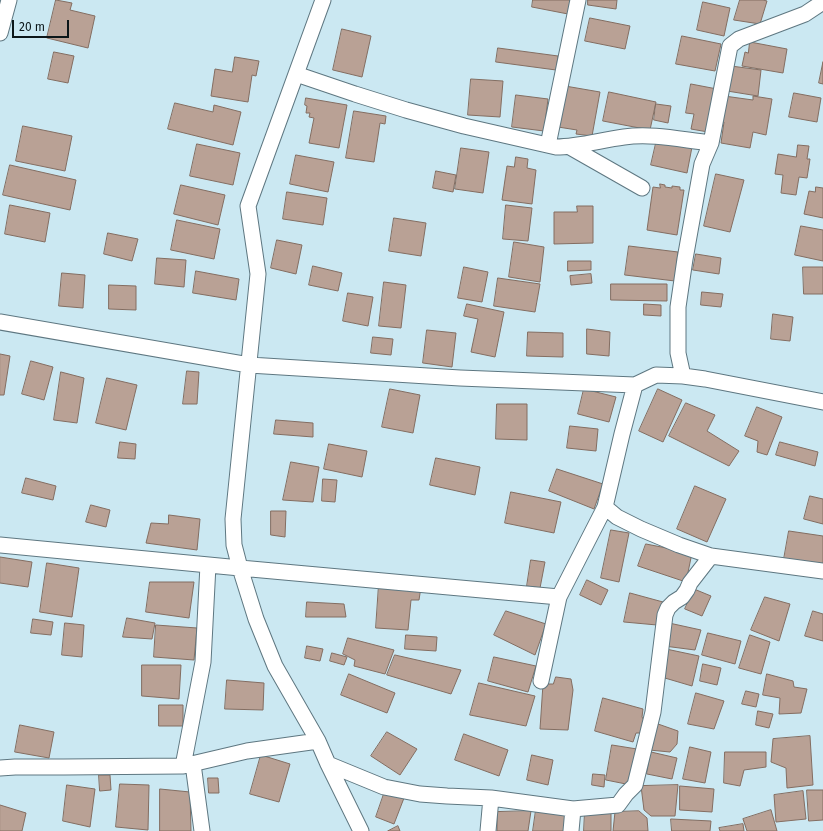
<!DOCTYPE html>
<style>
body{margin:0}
#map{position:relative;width:823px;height:831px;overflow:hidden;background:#cbe8f2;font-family:"Fira Sans",sans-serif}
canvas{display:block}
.scale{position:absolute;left:12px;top:20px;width:57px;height:18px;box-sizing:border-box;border:2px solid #0b1619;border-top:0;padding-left:5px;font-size:12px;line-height:14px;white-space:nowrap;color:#0b1619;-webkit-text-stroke:3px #cbe8f2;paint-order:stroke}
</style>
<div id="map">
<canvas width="823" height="831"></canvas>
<div class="scale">20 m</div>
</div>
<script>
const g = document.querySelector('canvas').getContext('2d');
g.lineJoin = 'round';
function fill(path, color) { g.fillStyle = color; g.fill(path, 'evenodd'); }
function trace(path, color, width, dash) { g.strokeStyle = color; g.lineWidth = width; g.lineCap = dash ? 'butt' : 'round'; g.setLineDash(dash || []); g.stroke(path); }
const building = new Path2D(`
 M56,0l16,3 -2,7 25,6 -7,32 -41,-10z
 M533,0h37l-2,14 -36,-7z
 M588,0h29l-1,9 -28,-4z
 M740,0h23l4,1 -7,23 -26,-4z
 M703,2l27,6 -6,28 -27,-6z
 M590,18l40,8 -5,23 -40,-8z
 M342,29l29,7 -9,41 -29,-7z
 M682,36l39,8 -6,27 -39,-7z
 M750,42l37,7 -4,24 -41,-7 3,-14 3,1z
 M498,48l60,8 -2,14 -60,-8z
 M54,52l20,4 -6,27 -20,-4z
 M235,57l24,4 -3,15 -4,-1 -4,27 -37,-6 4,-27 17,3z
 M823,62v22l-4,-1z
 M731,66l30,4 -3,26 -31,-5z
 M471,79l32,2 -3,36 -32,-2z
 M691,84l26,5 -9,43 -17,-3 3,-15 -8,-1z
 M565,86l35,6 -8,44 -16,-2 1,-4 -19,-3z
 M609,92l47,10 -6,28 -47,-9z
 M794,93l27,5 -4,24 -28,-5z
 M516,95l32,4 -4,32 -32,-4z
 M724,96l29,4v-4l19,3 -6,36 -13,-3 -3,16 -29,-5 3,-21h-4z
 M306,98l41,7 -8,43 -30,-5 5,-25 -5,-1 1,-4h-4l1,-7 -2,-1z
 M175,103l38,9 1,-7 27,7 -8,33 -65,-16z
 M656,104l15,2 -3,17 -14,-3z
 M354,111l32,5 -1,8 -5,-1 -6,39 -28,-4z
 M23,126l49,10 -7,35 -49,-10z
 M657,139l35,8 -5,26 -36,-8z
 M197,144l43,9 -7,32 -43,-9z
 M798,145l11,1 -2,13h3l-3,19 -8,-1 -3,18 -15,-2 2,-18 -8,-1 3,-20 18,3z
 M461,148l28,4 -6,41 -28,-4z
 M296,155l38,7 -6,30 -38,-8z
 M516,157l12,2 -1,9 9,2 -4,34 -30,-4 5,-34 7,1z
 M10,165l66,15 -6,30 -67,-15z
 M436,171l20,4 -3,17 -20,-4z
 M716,174l28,6 -14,52 -26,-6z
 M660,184l5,1v2l7,1v-2l8,1v3h4l-7,45 -30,-5 6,-43 7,1z
 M181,185l44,10 -7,30 -44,-11z
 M816,187l7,1v30l-19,-4 5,-23 6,1z
 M287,192l40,6 -4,27 -40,-6z
 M10,205l40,8 -5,29 -40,-8z
 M506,205l26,3 -4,33 -25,-2z
 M577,206h16v37l-39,1v-32h23z
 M394,218l32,5 -5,33 -32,-5z
 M177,220l43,9 -6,30 -43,-9z
 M801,226l22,4v31l-28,-6z
 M108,233l30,6 -6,22 -28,-7z
 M277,240l25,5 -6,29 -25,-6z
 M514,242l30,5 -4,35 -31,-5z
 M629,246l49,6 -3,29 -50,-6z
 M696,254l25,4 -2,16 -26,-4z
 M157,258l29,2 -2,27 -29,-3z
 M568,261h23v9l-23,1z
 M313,266l29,7 -4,18 -29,-6z
 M464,267l24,5 -6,30 -24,-4z
 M803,267h20v27h-19z
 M196,271l43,8 -3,21 -43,-7z
 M62,273l23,2 -2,33 -24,-2z
 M591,274l1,9 -21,2 -1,-9z
 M498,278l42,6 -5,28 -41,-6z
 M384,282l22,3 -5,43 -22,-2z
 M611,284h56v17l-56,-1z
 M109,285l27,1v24l-27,-1z
 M702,292l21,2 -2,13 -20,-2z
 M348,293l25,4 -5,29 -25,-5z
 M467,304l37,8 -9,45 -24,-5 7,-33 -14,-3z
 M644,304l17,1v11l-17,-1z
 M773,314l20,3 -3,24 -19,-2z
 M587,329l23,3 -1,24 -22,-2z
 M427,330l29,3 -4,34 -29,-4z
 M528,332l35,1v24l-36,-1z
 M373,337l20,2 -2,16 -20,-2z
 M0,354l10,2 -6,39h-4z
 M31,361l22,6 -9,33 -22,-6z
 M187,371l12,1 -2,32h-14z
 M61,372l23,6 -7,45 -23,-3z
 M107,378l30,7 -11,45 -30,-7z
 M390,389l30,6 -7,38 -31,-6z
 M584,389l32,8 -7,25 -31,-8z
 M658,389l24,11 -19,42 -24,-11z
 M686,403l29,12 -8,16 32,20 -10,15 -60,-30z
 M497,404h30v36l-31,-1z
 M757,407l25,10 -15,38 -10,-3 1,-11 -13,-5z
 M276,420l37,3v14l-39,-3z
 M570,426l28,3 -2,22 -29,-3z
 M120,442l16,2 -1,15 -17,-1z
 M780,442l38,10 -3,14 -39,-11z
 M329,444l38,7 -5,26 -38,-8z
 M436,458l44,9 -5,28 -45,-10z
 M291,462l28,5 -6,35 -30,-2z
 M557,469l46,15 -9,25 -45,-18z
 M26,478l30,8 -3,14 -31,-7z
 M323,479l14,1 -2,22 -13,-1z
 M695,486l31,13 -19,43 -30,-13z
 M511,492l50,10 -7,31 -49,-10z
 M810,496l13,3v25l-19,-5z
 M91,505l19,5 -4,17 -20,-5z
 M271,511h15l-1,26 -14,-2z
 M169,515l31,4 -3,31 -51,-7 5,-20 17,1z
 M611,530l18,3 -10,49 -18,-4z
 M789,531l34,5v29l-39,-6z
 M646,544l46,9 -6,29 -48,-16z
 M0,557l32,5 -4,25 -28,-4z
 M531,560l14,2 -5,26 -13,-2z
 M47,563l32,5 -7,49 -32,-5z
 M587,580l21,10 -7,15 -21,-10z
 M150,582h44l-5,36 -43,-6z
 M379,584l42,3 -2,13h-8l-3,30 -32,-2z
 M694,589l17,7 -9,20 -17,-7z
 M630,593l33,9 -6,23 -33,-3z
 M765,597l25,7 -11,37 -28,-11z
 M307,602l37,2 2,13h-40z
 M506,611l40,13 -11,31 -41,-20z
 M813,611l10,3v27l-18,-5z
 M127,618l28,5 -3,16 -29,-2z
 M33,619l20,3 -2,13 -20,-2z
 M65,623l19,2 -2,32 -20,-2z
 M669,623l32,7 -6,20 -31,-4z
 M156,625l41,3 -3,32 -40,-3z
 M708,633l33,8 -6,23 -33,-9z
 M406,635l31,2 -1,14 -31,-2z
 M750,635l20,7 -9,32 -22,-6z
 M348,638l46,12 -9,24 -31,-8 1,-6 -12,-6z
 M307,646l16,3 -3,12 -15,-3z
 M666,649l33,7 -7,30 -34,-10z
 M332,653l15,4 -3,8 -14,-4z
 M395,655l66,15 -10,24 -64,-19z
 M494,657l42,9 -8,26 -40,-11z
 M703,664l18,4 -4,17 -17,-4z
 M142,665h39l-2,34 -37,-3z
 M349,674l46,19 -8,20 -46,-18z
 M767,674l26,7 1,6 13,2 -6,24 -22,1 1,-16 -17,-3z
 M556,677l15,2 2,11 -5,40 -28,-1 3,-45h10z
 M227,680l37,3 -1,27 -38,-1z
 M479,683l56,13 -9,30 -56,-11z
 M746,691l13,3 -3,13 -14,-3z
 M696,693l28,8 -10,28 -26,-5z
 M603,698l40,11 -1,8 3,5 -3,11h-6l-3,9 -38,-11z
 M159,705h24v21h-24z
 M758,711l15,3 -4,14 -13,-3z
 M658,724l20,7 -1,13 -7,8 -21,-2z
 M20,725l34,7 -5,26 -34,-6z
 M387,732l30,17 -17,26 -29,-19z
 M464,734l44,16 -9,26 -44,-16z
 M810,736l3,49 -26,3 -1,-20 -15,-6 2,-23z
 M612,745l25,4 -6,36 -25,-5z
 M690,747l21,5 -6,31 -22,-4z
 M651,752l26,6 -5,21 -25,-5z
 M725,752h41v15l-22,3 -4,16 -16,-3z
 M261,755l29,9 -11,38 -29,-8z
 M532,755l21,5 -5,25 -21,-5z
 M593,774l12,1 -1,12 -12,-2z
 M99,775h11l1,15 -11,1z
 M208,778h10l1,15h-10z
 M120,784l29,1 -1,45 -32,-3z
 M67,785l28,4 -5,38 -27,-6z
 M678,785l-3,31h-24l-7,-6 -3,-24z
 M680,786l34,3 -2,23 -32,-2z
 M160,789l30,3 1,39h-31z
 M807,790h16v30l-14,1z
 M385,791l19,7 -10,26 -18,-7z
 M803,791l3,28 -30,3 -2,-27z
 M0,805l26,8 -4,18h-22z
 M536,810l33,3 -2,18h-34z
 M771,810l6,21h-30l-4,-12z
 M531,811l-3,20h-31v-19z
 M585,811h26v20h-27z
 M639,811l8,7 1,13h-35l2,-19z
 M671,819l40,2 -1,10h-38z
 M743,824l1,7h-24l-1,-3z
 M398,826l2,5h-12z`);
fill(building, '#b9a195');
trace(building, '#836d61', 1);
const street = new Path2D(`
 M323,0l-75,206 10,68 -25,245 1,26 6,23 16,51 19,47 43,75 10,23 33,67
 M0,33l9,-33
 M296,74l59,20 51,16 58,16 92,21c23,0 45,-7 68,-10 29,-4 58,3 87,6
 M548,145l30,-145
 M570,147l72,41
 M0,322l249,43 211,13 175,7 21,-10 27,1 22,3 118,23
 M683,376l-5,-23v-46l7,-48 17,-95 9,-21 19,-97 9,-7 66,-25 18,-12
 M605,507l12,10 24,12 38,16 32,11 112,15
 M0,545l240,23 319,29
 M541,681l18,-84 46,-90 17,-73 13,-49
 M193,764l9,67
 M328,764l56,23 36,7 27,2 44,2 82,11 45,-4 8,-11 9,-9 18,-73 12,-97 3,-7 6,-6 8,-5 5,-7 3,-7 21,-27
 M183,766l20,-104 5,-97
 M0,768l15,-1h49l119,-1 64,-15 71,-10
 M488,831l3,-33
 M571,831l2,-22`);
trace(street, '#5e7781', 17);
trace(street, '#fff', 15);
</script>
